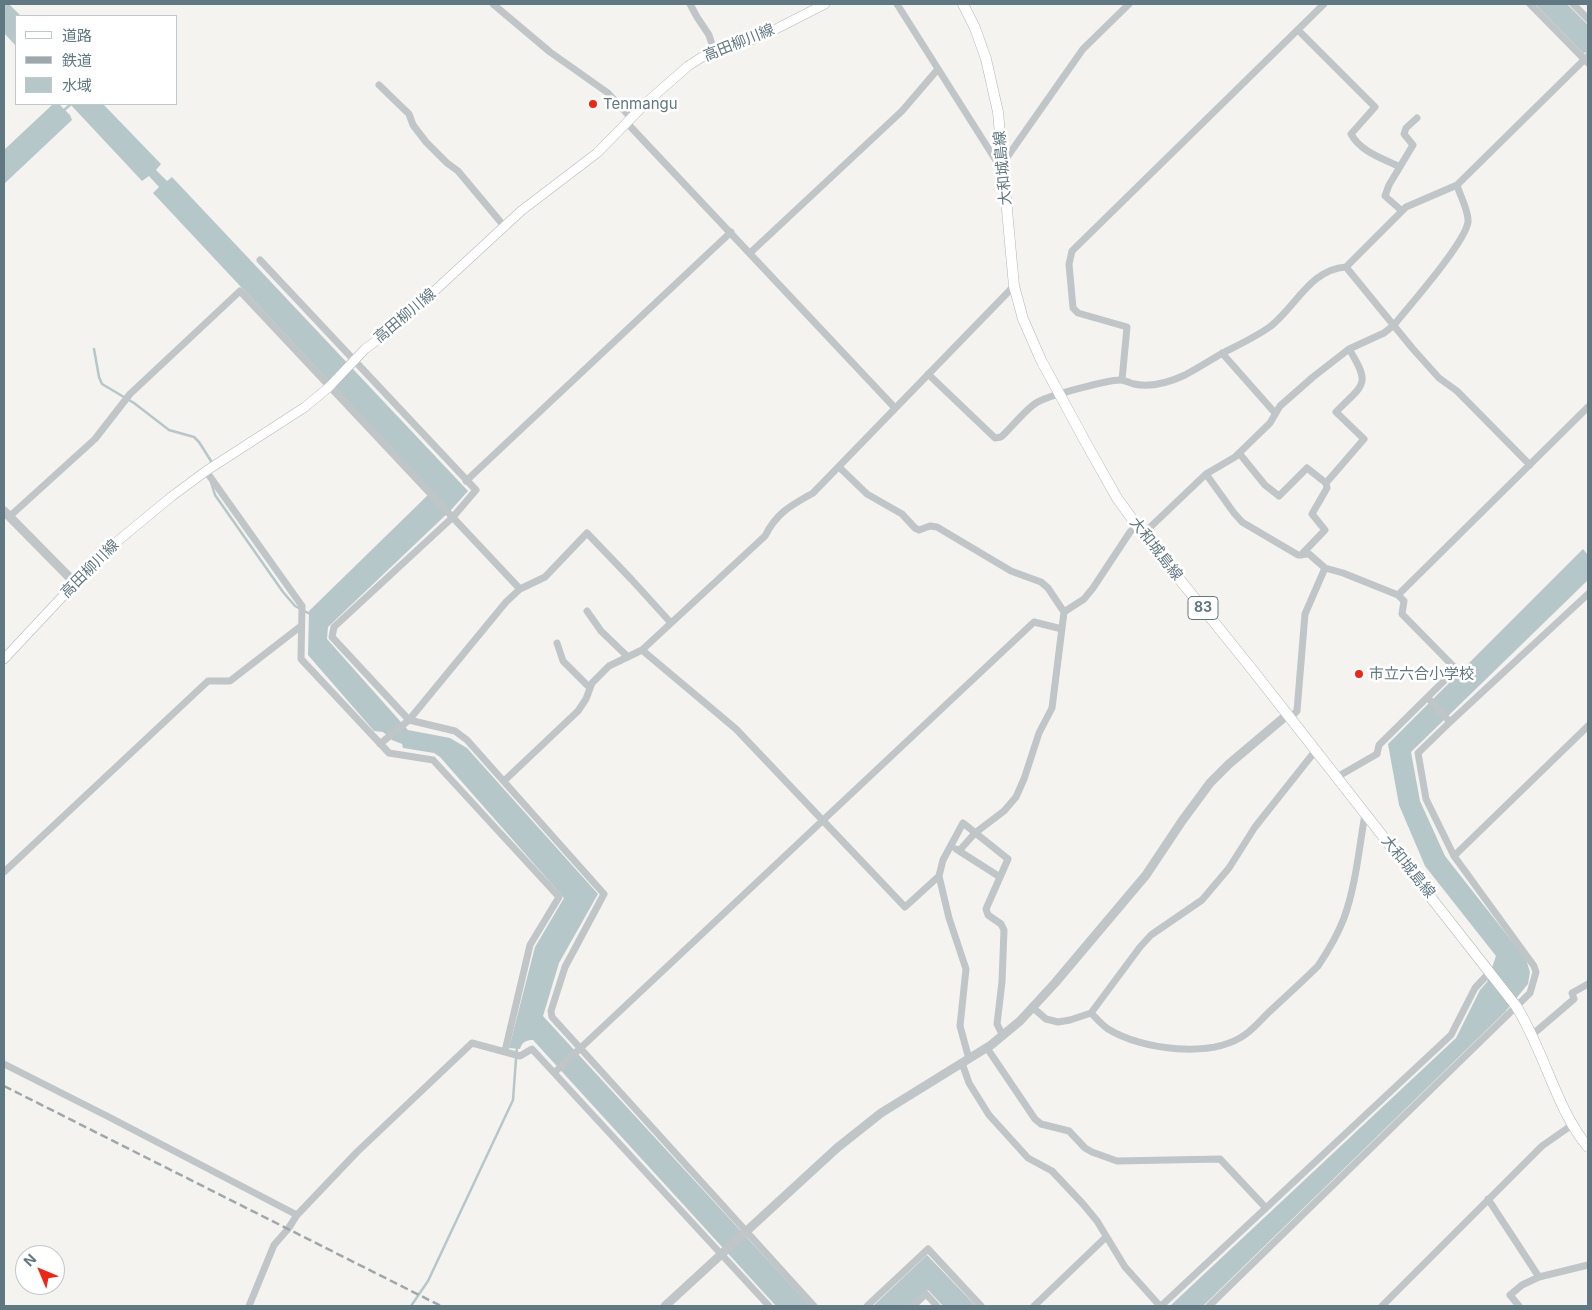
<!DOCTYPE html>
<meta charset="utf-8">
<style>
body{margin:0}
#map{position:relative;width:1592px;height:1310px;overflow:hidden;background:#f4f3ef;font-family:Inter,"Noto Sans JP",sans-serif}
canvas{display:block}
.frame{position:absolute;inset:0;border:5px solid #607882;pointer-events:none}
.legend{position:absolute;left:15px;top:15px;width:162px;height:90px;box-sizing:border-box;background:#fff;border:1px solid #bfc9cd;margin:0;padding:6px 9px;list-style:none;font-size:15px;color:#607882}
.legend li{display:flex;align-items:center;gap:10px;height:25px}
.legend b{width:25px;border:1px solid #bfc9cd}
.north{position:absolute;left:15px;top:1245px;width:50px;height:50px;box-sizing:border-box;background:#fff;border:1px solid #bfc9cd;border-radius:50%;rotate:315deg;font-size:14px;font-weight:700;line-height:20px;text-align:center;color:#607882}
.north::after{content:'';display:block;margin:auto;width:18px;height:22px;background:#ef2613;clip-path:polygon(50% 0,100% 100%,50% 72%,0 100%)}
</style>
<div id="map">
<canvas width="1592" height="1310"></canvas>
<div class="frame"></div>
<ul class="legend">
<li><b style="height:6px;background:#fff"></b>道路</li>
<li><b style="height:6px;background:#9ea7ab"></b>鉄道</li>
<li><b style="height:14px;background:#b6c7c9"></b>水域</li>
</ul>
<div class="north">N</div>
</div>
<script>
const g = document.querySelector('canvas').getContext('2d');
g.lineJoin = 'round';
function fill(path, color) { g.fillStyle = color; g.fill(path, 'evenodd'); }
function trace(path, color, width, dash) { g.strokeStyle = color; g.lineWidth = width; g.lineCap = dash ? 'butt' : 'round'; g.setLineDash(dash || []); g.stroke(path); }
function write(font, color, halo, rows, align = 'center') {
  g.font = font + ' Inter,"Noto Sans JP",sans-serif'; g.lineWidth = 5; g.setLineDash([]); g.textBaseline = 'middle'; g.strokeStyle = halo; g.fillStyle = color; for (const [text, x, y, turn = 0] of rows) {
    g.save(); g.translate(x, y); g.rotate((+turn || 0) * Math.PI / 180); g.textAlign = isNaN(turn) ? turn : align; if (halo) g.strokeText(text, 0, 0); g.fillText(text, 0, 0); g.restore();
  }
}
fill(new Path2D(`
 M4,4h5l12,12h-5v30l-12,-13z
 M1535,4h32l21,21v30l-3,-3 -1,2z
 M53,104h6l11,11 2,5 -68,64v-34z
 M70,104h33l58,60 -5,6 11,11 5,-4 296,314 -17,19 -123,117 -1,12 81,91 42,8 17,10 131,146 -39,69 -16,53 267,290h-34l-243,-266c-7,0 -11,2 -13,9l-11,-1 26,-101 29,-49 -124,-141 -6,-4 -31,-5 -1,-4 -10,-4 -9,-8 -9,-1 -66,-76 1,-44 123,-120 -279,-298 6,-6 -10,-11 -7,5z
 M1583,549l5,6v25l-177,172 9,49 25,55 81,103 4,13 -2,12 -23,28 -302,294h-33l286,-268 24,-48 7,-8 9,-26 -71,-90 -26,-61 -11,-61z
 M927,1255l49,51h-33l-15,-16 -18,16h-37z`), '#b6c7c9');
trace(new Path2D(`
 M63,111l8,-7
 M94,349l5,28 3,7 32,19 35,27 25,7 5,5 12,19v3
 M211,482l4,13 68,97 12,14 17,9
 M411,1306l17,-25 85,-181 4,-55`), '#b6c7c9', 2.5);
const secondary = new Path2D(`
 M4,659l88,-94 22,-21 57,-47 35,-26 99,-64 24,-20 36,-38 26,-19 25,-22 105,-97 76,-58 50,-51 41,-36 22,-14 42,-12 22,-10 51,-26`);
const primary = new Path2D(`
 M963,4l12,24 11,31 12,53 16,174 9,33 18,41 45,83 31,55 26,36 108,134 265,338c28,44 40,103 72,141`);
trace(secondary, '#b2b9bc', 10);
trace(primary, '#b1b7ba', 11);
trace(new Path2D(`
 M493,4l57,48 58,41 23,25
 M690,4l7,13 12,18 5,16
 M897,4l105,166
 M1530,4l58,59
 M1573,4l15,15
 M1298,30l77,77 -24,27c10,18 31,24 49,33
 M379,85l30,29 4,11 13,17 21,21 11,8 46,55
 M627,123l268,285
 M1003,163l80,-114 46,-45
 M1402,211l-17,-15 4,-11 24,-40 -9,-11 2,-6 11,-10
 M750,253l152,-142 36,-42
 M260,260l216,230 -23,27 -119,110 -2,10 77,83 46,11 12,9 137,154 -39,73 -14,44 1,6 262,289
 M1346,267l67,82 26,29 18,13 73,74
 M1222,353l53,60
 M928,374l67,64 6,-1c10,-9 24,-27 35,-34 10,-7 72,-23 84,-23 5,0 9,3 14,4 18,4 36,-2 51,-9 13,-7 24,-14 36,-21 17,-9 35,-17 50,-28 25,-20 40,-57 75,-59l60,-60 51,-22 131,-129
 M1122,380l5,-53 -49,-14 -5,-5 -4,-44 3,-13 252,-247
 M1239,453l26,32 14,11 28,-28 19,15
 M839,467l28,27 35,20 13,14 4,2 11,-4 7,1 74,44 30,11 7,6 16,24 -12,96 -13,25 -15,46 -8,18 -12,14 -29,22 -16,18
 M206,471l96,135 -1,53 88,94 44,7 126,137 -29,48 -25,106
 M1206,474l28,39 8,9 56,33 11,-1 16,14 18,5 55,22 6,6 -2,13 54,55 -77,76 -2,9 -40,23
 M466,481l265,-249
 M9,517l86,-78 35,-45 110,-103 280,298
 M1143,534l63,-60 29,-17 35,-34 10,-17 33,-29 36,-28 35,-16 10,-8c16,-20 71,-82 74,-103 1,-11 -8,-26 -11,-37
 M1301,555l24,-25 -13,-16 15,-26 -1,-5 38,-44 -28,-27c27,-28 36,-26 13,-63
 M1398,595l190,-188
 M587,611l14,20 27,26
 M1064,612l20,-13 9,-11 37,-56 7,-7
 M557,643l6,18 27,27
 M642,650l94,79 169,178 34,-31 4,-16 20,-37 45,36 -22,50 2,6 13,9 3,6 -2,52 -5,42 6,12
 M1428,698l22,24
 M1290,718l7,-7 8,-97 20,-46
 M380,744l29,-24 97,-118 14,-13 25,-12 42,-44 45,47 39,43
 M504,781l74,-70 8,-12 6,-16 17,-17 33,-16 123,-114c12,-24 27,-31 48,-43l201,-207
 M956,849l44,28
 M1454,856l134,-130
 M4,872l204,-191h22l71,-55
 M939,876l10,42 17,51 -6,57 9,33
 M1032,1007l14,12 12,3 12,-2 21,-7 49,-66 11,-12 51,-35 27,-32 26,-41 61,-77
 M1091,1013c5,5 11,12 17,16 34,21 104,30 138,5 8,-6 15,-14 22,-21 17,-16 34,-31 50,-47 10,-15 20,-32 26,-48 12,-33 15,-70 21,-104
 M1532,1035l42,-36 -2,-6 16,-9
 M987,1048l48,71 6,5 28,7 16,17 7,4 25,9 103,-2 46,49
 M962,1063l7,20 20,32 39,43 24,13 31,33 14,17 28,46 35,39
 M4,1064l103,52 190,99
 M555,1072l479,-450 28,7
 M1488,1199l51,78
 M249,1306l25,-61 14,-16 9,-14 60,-63 115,-109 48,13 12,-7 237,257
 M867,1306l61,-57 53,57
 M913,1306l13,-12 11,12
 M1034,1306l72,-69
 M1161,1306l290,-271 24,-47 15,-16
 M1209,1306l321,-313 6,-21 -2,-6 -80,-110 -28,-57 -8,-46 32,-31 138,-128
 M1382,1306l160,-160 30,-21
 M1519,1306l-9,-11 12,-10 17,-8 49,-12`), '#c0c5c7', 7);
trace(new Path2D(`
 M4,511l71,72
 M665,1306l172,-158 44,-35 110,-68 29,-24 35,-38 91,-108 36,-54 28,-38 19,-19 58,-49`), '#c0c5c7', 9);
trace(secondary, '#fff', 9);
trace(primary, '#fff', 10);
trace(new Path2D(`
 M4,1086l437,220`), '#9ea7ab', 2.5, [8, 4]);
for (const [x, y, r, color] of [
 [593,104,5,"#ef2613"],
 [1359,674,5,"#ef2613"]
]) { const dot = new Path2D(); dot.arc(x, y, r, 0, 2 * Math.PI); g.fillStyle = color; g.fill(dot); trace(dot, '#fff', 2); }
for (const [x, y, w] of [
 [1203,608,30]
]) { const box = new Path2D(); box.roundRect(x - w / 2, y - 11.5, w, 23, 4); g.fillStyle = '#fff'; g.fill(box); trace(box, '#607882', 1); }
write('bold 14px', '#607882', null, [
 ["83",1203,608]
]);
write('15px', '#607882', '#fff', [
 ["高田柳川線",739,43,-22],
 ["大和城島線",1003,168,-95],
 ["高田柳川線",405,316,-40],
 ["大和城島線",1156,549,52],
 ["高田柳川線",90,569,-45],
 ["大和城島線",1408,867,51]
]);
write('15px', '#607882', '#fff', [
 ["Tenmangu",603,104],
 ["市立六合小学校",1369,674]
], 'left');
</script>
